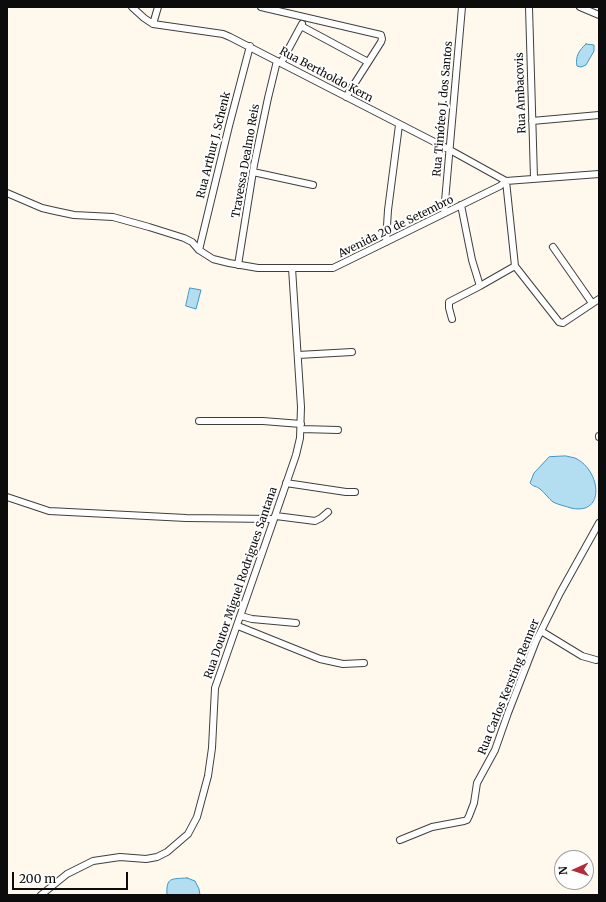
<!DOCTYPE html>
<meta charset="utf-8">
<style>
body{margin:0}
#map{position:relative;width:606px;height:902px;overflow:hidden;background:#fef9ec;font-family:Merriweather,serif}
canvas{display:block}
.frame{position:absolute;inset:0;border:8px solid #0c0c0c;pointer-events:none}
.north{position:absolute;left:554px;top:850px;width:40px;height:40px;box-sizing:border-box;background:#fff;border:1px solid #9e9e9e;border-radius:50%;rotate:267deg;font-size:11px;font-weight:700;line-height:16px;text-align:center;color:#0c0c0c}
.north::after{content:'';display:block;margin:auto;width:14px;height:18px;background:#b32c3a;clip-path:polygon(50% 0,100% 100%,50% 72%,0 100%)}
.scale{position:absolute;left:12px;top:872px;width:116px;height:18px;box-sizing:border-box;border:2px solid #0c0c0c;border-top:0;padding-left:5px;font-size:12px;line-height:14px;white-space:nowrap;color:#0c0c0c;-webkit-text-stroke:3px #fff;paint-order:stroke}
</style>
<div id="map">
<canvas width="606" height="902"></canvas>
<div class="frame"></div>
<div class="north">N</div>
<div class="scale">200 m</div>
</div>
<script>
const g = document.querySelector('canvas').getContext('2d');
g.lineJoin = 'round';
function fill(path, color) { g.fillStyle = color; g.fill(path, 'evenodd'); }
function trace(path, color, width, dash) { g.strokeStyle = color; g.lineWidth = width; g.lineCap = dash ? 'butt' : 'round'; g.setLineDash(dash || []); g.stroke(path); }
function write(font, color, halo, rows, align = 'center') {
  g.font = font + ' Merriweather,serif'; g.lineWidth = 4; g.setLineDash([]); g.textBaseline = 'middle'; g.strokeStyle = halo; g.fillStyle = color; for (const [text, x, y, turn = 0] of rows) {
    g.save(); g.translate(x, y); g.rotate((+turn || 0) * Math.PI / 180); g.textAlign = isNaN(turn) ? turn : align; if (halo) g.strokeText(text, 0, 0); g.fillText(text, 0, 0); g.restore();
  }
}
const water = new Path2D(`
 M586,44l8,1v6l-8,14 -5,2 -4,-1c-2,-9 2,-16 9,-22z
 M190,288l11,2 -5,19 -10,-3z
 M566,456c3,1 6,1 9,2 26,12 31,58 -4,50 -6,-2 -12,-3 -18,-6 -4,-3 -8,-9 -13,-13 -3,-3 -7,-2 -10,-6l4,-10 15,-16z
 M187,878l8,3 4,8 1,6h-33c-1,-18 4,-16 20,-17z`);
fill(water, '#b3def2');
trace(water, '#3f97c5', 1);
const minor = new Path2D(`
 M132,7l12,11 9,6 70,10 7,3 220,113 56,31
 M261,7l120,28 1,4 -1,3 -35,55
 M529,7l5,171
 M580,7l19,8
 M153,24l5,-17
 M301,26l67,36
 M281,63l21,-39
 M532,121l67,-6
 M253,172l60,13
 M506,181l9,85 44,56 4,1 36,-24
 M7,193l35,15 13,3 19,4 39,2 36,10 35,11 8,4 7,8 14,9 16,4 29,5h75l167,-82 6,-5 93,-7
 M461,205l11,55 8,26
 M444,213l18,-206
 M386,242l2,-32 11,-85
 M553,247l39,56
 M199,250l30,-124 21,-80
 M238,265l16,-100 14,-67 9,-37
 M452,319l-3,-11v-6l31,-16 35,-20
 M298,355l54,-3
 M199,421h64l38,3
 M301,429l37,1
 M599,436v1
 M286,483l60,9h9
 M7,497l42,14 137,7 88,1
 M276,516l39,5 6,-3 7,-6
 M241,616l11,3 44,4
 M238,626l82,33 23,5 21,-1
 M541,631l41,25 14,4
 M400,840l32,-13 32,-6 3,-1 2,-4 5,-13 3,-20 18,-33 13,-37 28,-72 24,-48 39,-70
 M41,895l26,-21 26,-13 27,-4 26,2 11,-2 10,-5 21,-18 9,-17 11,-41 4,-28 3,-60 59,-169 22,-64 4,-17 1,-31 -9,-139`);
trace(minor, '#3f3f3f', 8);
trace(minor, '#fff', 6);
write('11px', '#0c0c0c', '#fff', [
 ["Rua Bertholdo Kern",326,75,28],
 ["Rua Ambacovis",521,93,-92],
 ["Rua Timóteo J. dos Santos",443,109,-85],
 ["Rua Arthur J. Schenk",214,145,-76],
 ["Travessa Dealmo Reis",246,161,-80],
 ["Avenida 20 de Setembro",396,227,-26],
 ["Rua Doutor Miguel Rodrigues Santana",241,583,-71],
 ["Rua Carlos Kersting Renner",509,687,-68]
]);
</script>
